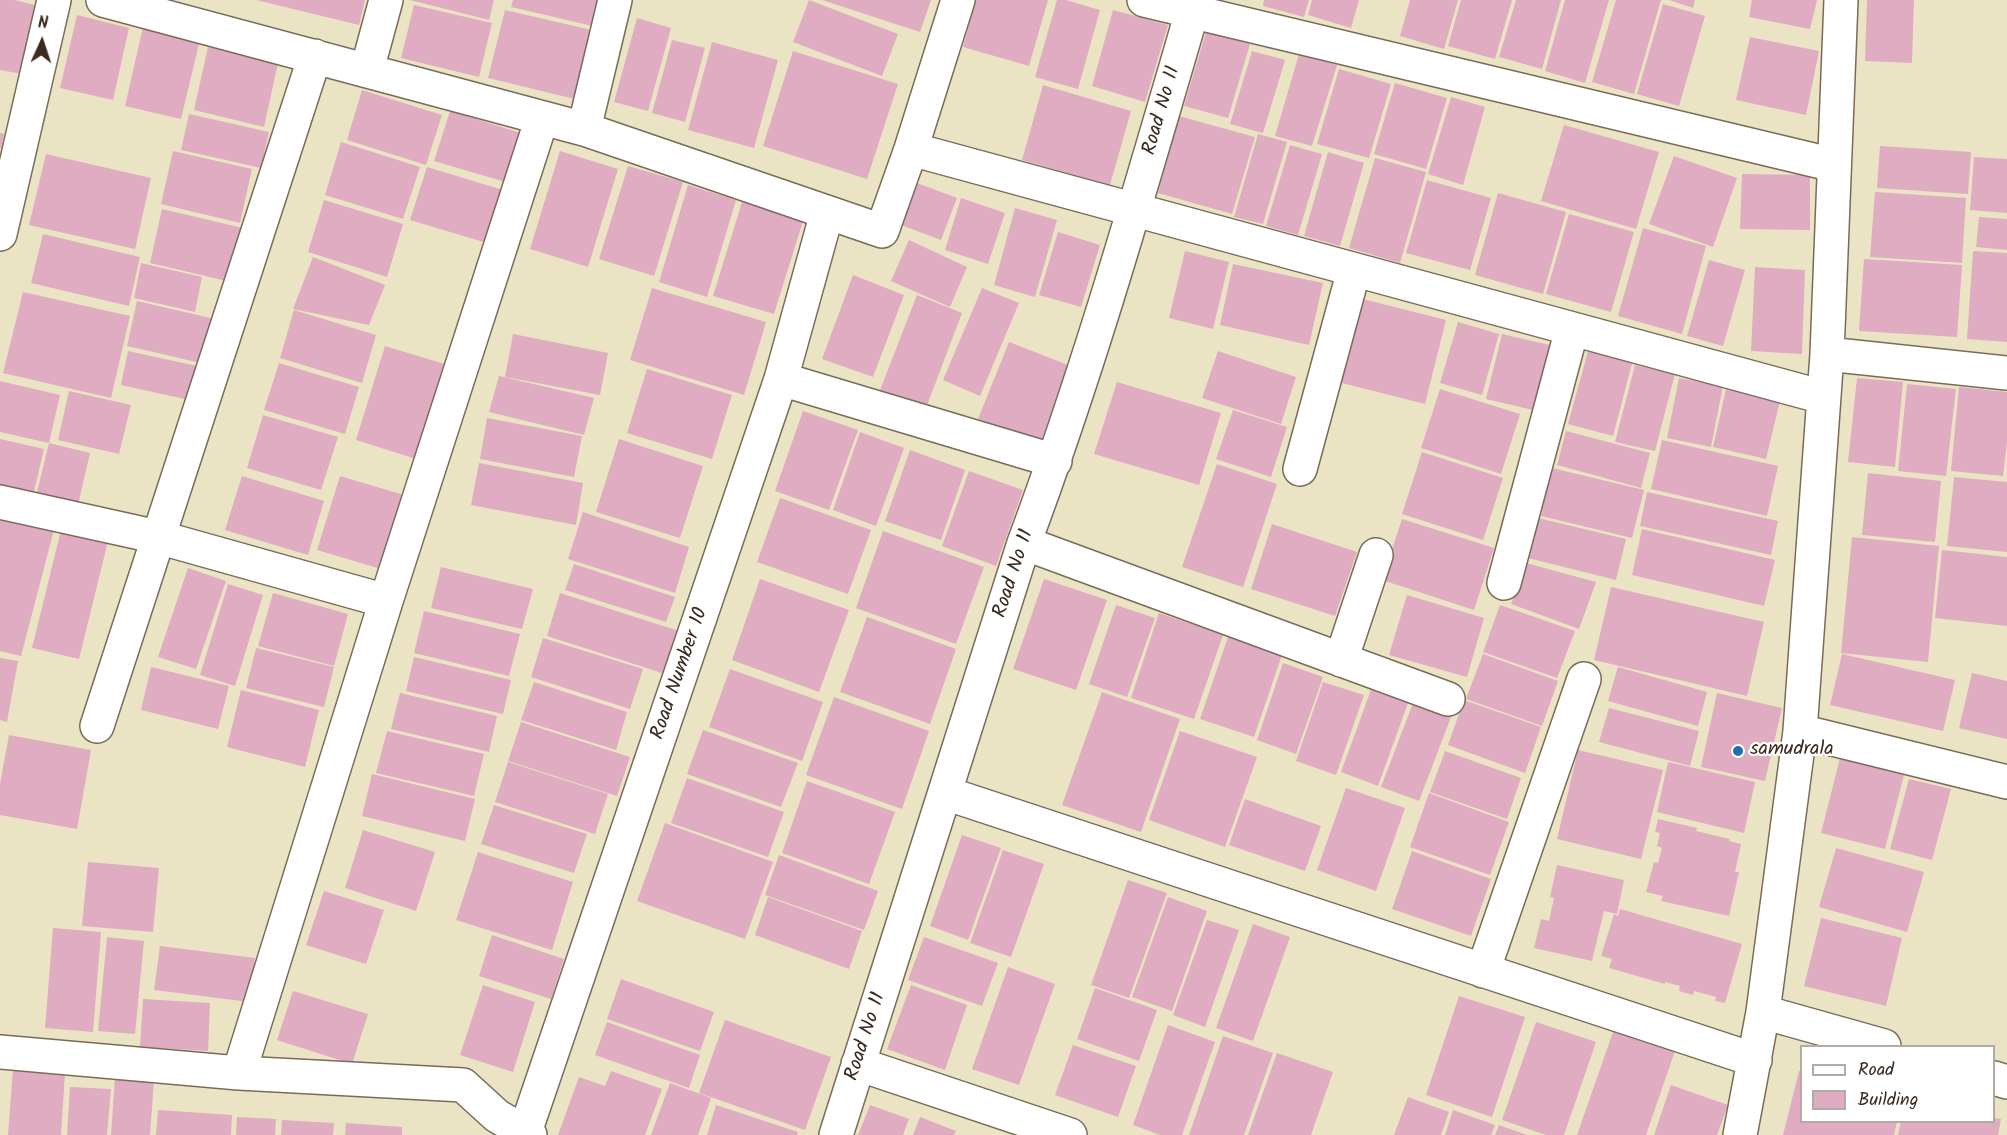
<!DOCTYPE html>
<style>
body{margin:0}
#map{position:relative;width:2007px;height:1135px;overflow:hidden;background:#ebe4c4;font-family:Kalam,sans-serif}
canvas{display:block}
.legend{position:absolute;left:1800px;top:1045px;width:195px;height:78px;box-sizing:border-box;background:#fff;border:2px solid #b1aaa5;margin:0;padding:8px 10px;list-style:none;font-size:18px;color:#3b2a1e}
.legend li{display:flex;align-items:center;gap:12px;height:30px}
.legend b{width:30px;border:2px solid #b1aaa5}
.north{position:absolute;left:12px;top:12px;width:60px;height:60px;-webkit-text-stroke:4px #fff;paint-order:stroke;rotate:3deg;font-size:16px;font-weight:700;line-height:24px;text-align:center;color:#3b2a1e}
.north::after{content:'';display:block;margin:auto;width:21px;height:27px;background:#3b2a1e;clip-path:polygon(50% 0,100% 100%,50% 72%,0 100%)}
</style>
<div id="map">
<canvas width="2007" height="1135"></canvas>
<ul class="legend">
<li><b style="height:8px;background:#fff"></b>Road</li>
<li><b style="height:16px;background:#dfacc2"></b>Building</li>
</ul>
<div class="north">N</div>
</div>
<script>
const g = document.querySelector('canvas').getContext('2d');
g.lineJoin = 'round';
function fill(path, color) { g.fillStyle = color; g.fill(path, 'evenodd'); }
function trace(path, color, width, dash) { g.strokeStyle = color; g.lineWidth = width; g.lineCap = dash ? 'butt' : 'round'; g.setLineDash(dash || []); g.stroke(path); }
function write(font, color, halo, rows, align = 'center') {
  g.font = font + ' Kalam,sans-serif'; g.lineWidth = 4.5; g.setLineDash([]); g.textBaseline = 'middle'; g.strokeStyle = halo; g.fillStyle = color; for (const [text, x, y, turn = 0] of rows) {
    g.save(); g.translate(x, y); g.rotate((+turn || 0) * Math.PI / 180); g.textAlign = isNaN(turn) ? turn : align; if (halo) g.strokeText(text, 0, 0); g.fillText(text, 0, 0); g.restore();
  }
}
fill(new Path2D(`
 M0,0h15l23,6 -16,68 -22,-4z
 M256,0h109l-6,25z
 M410,0h84l-5,20z
 M513,0h91l-7,27 -86,-20z
 M809,0l89,34 -16,42 -89,-34z
 M822,0h109l-11,32z
 M976,0h72l-19,66 -66,-19z
 M1057,0h9l34,10 -22,79 -43,-12z
 M1264,0h45l-5,17 -41,-11z
 M1312,0h47l-8,28 -43,-13z
 M1410,0h48l-14,49 -44,-13z
 M1461,0h51l-17,59 -47,-13z
 M1516,0h45l-19,69 -43,-12z
 M1565,0h44l-24,83 -40,-12z
 M1616,0h45l-27,94 -42,-12z
 M1669,0h26l-2,8z
 M1752,0h65l-7,29 -61,-12z
 M1867,0h47l-2,63 -47,-2z
 M1663,4l42,12 -26,90 -42,-12z
 M414,5l78,18 -13,54 -78,-19z
 M505,10l91,21 -17,69 -91,-22z
 M1113,10l55,15 -23,77 -53,-16z
 M77,15l52,13 -16,72 -53,-12z
 M637,18l34,10 -23,83 -34,-9z
 M143,27l57,13 -19,79 -56,-13z
 M1206,32l44,12 -22,74 -44,-12z
 M1750,37l69,14 -13,64 -70,-15z
 M672,40l33,8 -20,74 -33,-9z
 M712,42l66,18 -24,88 -66,-18z
 M208,47l70,16 -14,64 -70,-17z
 M793,51l105,33 -31,95 -104,-33z
 M1252,51l33,9 -22,73 -33,-9z
 M1299,54l38,11 -25,81 -37,-10z
 M1339,69l52,15 -22,74 -52,-14z
 M1395,83l52,15 -21,71 -52,-15z
 M1043,85l88,26 -21,74 -88,-25z
 M362,90l80,25 -16,50 -79,-25z
 M1451,97l34,10 -22,78 -35,-11z
 M450,111l77,24 -15,49 -78,-23z
 M189,114l80,18 -8,36 -80,-18z
 M1179,116l76,21 -23,77 -74,-21z
 M1564,125l95,27 -23,77 -95,-28z
 M0,133l4,1 -3,14h-1z
 M1258,134l29,8 -24,82 -29,-7z
 M341,142l79,25 -17,52 -78,-24z
 M1290,145l32,9 -24,81 -32,-9z
 M1880,146l91,6 -3,42 -91,-6z
 M173,151l79,18 -12,54 -79,-19z
 M560,151l58,18 -30,98 -58,-18z
 M1328,152l36,11 -24,83 -36,-10z
 M46,154l105,24 -16,71 -106,-24z
 M1674,156l63,22 -24,69 -64,-23z
 M1974,157l33,2v54l-37,-3z
 M1375,158l51,14 -26,91 -51,-15z
 M628,166l55,16 -29,94 -55,-17z
 M427,167l76,23 -16,53 -77,-23z
 M1742,174l68,1v55l-70,-1z
 M1427,180l64,18 -21,72 -64,-17z
 M917,183l40,15 -16,42 -40,-15z
 M688,185l48,15 -29,97 -48,-15z
 M1875,192l91,6 -4,65 -92,-6z
 M1498,193l68,19 -23,82 -68,-19z
 M961,198l44,15 -17,51 -43,-14z
 M324,200l79,24 -16,53 -79,-25z
 M742,202l61,19 -29,93 -61,-18z
 M1015,208l42,12 -22,77 -41,-12z
 M162,209l81,19 -12,54 -81,-19z
 M1569,214l65,18 -23,80 -65,-18z
 M1979,217l28,2v31l-31,-3z
 M1643,228l63,18 -24,88 -64,-18z
 M1058,232l42,13 -19,62 -42,-12z
 M43,234l97,23 -11,49 -98,-23z
 M909,240l58,27 -17,40 -59,-26z
 M1185,251l44,11 -16,67 -44,-11z
 M1973,251l34,2v89l-40,-3z
 M313,257l72,28 -16,40 -76,-16z
 M1864,259l98,6 -5,72 -98,-6z
 M1709,260l36,10 -22,76 -36,-10z
 M141,263l61,14 -7,35 -61,-14z
 M1233,264l90,19 -14,62 -89,-20z
 M1755,267l50,3 -3,84 -51,-3z
 M853,275l51,20 -31,82 -51,-18z
 M652,288l114,34 -22,73 -114,-35z
 M982,288l37,15 -39,93 -37,-16z
 M23,292l107,24 -19,82 -108,-25z
 M917,295l45,18 -36,95 -46,-18z
 M1359,298l87,22 -21,84 -87,-22z
 M137,301l78,18 -10,45 -78,-18z
 M294,310l82,25 -14,48 -82,-25z
 M1458,322l41,12 -17,61 -42,-12z
 M513,334l95,19 -8,42 -95,-18z
 M1502,334l48,11 -17,65 -47,-11z
 M1009,342l64,25 -31,77 -64,-25z
 M1590,344l44,12 -21,80 -45,-12z
 M385,346l63,19 -29,95 -63,-20z
 M128,351l78,17 -8,34 -77,-17z
 M1218,351l78,26 -15,47 -79,-26z
 M279,363l80,24 -14,47 -81,-24z
 M1635,365l40,9 -20,77 -40,-9z
 M647,369l85,26 -20,64 -85,-26z
 M499,376l95,22 -10,37 -95,-23z
 M1679,378l44,8 -12,61 -44,-9z
 M1857,378l46,4 -8,85 -47,-5z
 M0,381l60,14 -11,48 -49,-11z
 M1117,382l104,31 -22,72 -105,-31z
 M1907,384l49,5 -10,87 -48,-5z
 M1959,387l48,5v50l-4,34 -52,-5z
 M1440,389l80,25 -19,60 -80,-26z
 M1726,389l54,12 -14,58 -53,-12z
 M69,391l62,14 -12,49 -61,-14z
 M1233,410l54,17 -16,50 -55,-18z
 M803,411l55,19 -29,80 -54,-19z
 M263,415l75,22 -17,53 -74,-22z
 M487,418l95,18 -8,41 -94,-18z
 M1566,431l84,22 -9,35 -84,-23z
 M860,432l44,16 -28,78 -43,-16z
 M0,439l44,10 -11,47 -33,-8z
 M619,439l84,27 -23,72 -84,-26z
 M1662,440l116,26 -11,50 -116,-27z
 M49,443l41,10 -12,52 -42,-9z
 M910,450l55,20 -24,70 -56,-19z
 M1422,452l81,26 -20,62 -81,-26z
 M479,463l104,20 -7,42 -105,-20z
 M1217,464l60,20 -34,103 -61,-20z
 M1552,468l92,22 -12,48 -91,-22z
 M969,471l54,19 -27,76 -54,-20z
 M1868,473l73,8 -6,61 -73,-7z
 M242,476l82,25 -16,54 -83,-25z
 M340,476l64,19 -23,74 -64,-19z
 M1954,477l53,5v70l-60,-6z
 M1647,492l131,29 -7,34 -131,-29z
 M780,498l91,32 -23,64 -91,-32z
 M0,512l55,14 -34,130 -21,-5z
 M583,512l106,35 -14,46 -107,-34z
 M1538,518l88,21 -10,41 -88,-22z
 M1402,519l92,29 -20,62 -92,-30z
 M1272,524l85,28 -22,64 -84,-27z
 M62,526l47,11 -30,122 -47,-11z
 M1642,529l133,31 -11,46 -132,-31z
 M883,531l101,36 -28,77 -100,-36z
 M1852,537l87,9 -11,116 -87,-9z
 M1942,550l65,7v69l-72,-8z
 M1526,563l70,19 -17,47 -68,-25z
 M574,564l101,33 -9,25 -101,-32z
 M441,567l92,22 -11,40 -91,-21z
 M188,568l38,13 -30,88 -38,-12z
 M760,579l89,31 -30,82 -87,-32z
 M1044,579l63,21 -31,90 -63,-21z
 M228,584l35,11 -28,91 -35,-11z
 M1611,587l153,35 -17,74 -153,-36z
 M273,593l75,21 -14,52 -76,-20z
 M560,593l119,38 -14,43 -118,-38z
 M1407,595l77,23 -17,59 -78,-22z
 M1116,605l39,13 -28,79 -38,-13z
 M1500,605l75,26 -18,47 -74,-26z
 M424,611l96,23 -11,42 -95,-23z
 M1159,613l64,22 -29,84 -63,-21z
 M867,617l89,32 -26,75 -90,-32z
 M1228,637l54,18 -28,82 -54,-18z
 M543,638l100,31 -13,40 -99,-32z
 M256,648l78,19 -10,40 -78,-19z
 M1483,654l75,27 -16,45 -76,-27z
 M1842,654l113,26 -12,51 -113,-26z
 M414,657l97,23 -8,34 -97,-23z
 M0,658l18,3 -11,61 -7,-2z
 M1283,663l40,14 -27,77 -39,-14z
 M151,667l78,19 -11,43 -77,-19z
 M1618,667l89,25 -9,34 -90,-25z
 M730,669l93,33 -21,59 -93,-34z
 M1972,673l35,8v58l-48,-11z
 M534,682l93,30 -11,38 -95,-30z
 M1323,682l41,13 -28,80 -40,-14z
 M241,690l78,20 -14,57 -78,-20z
 M1371,690l37,13 -30,83 -37,-14z
 M1102,692l78,27 -39,113 -79,-27z
 M400,693l97,23 -8,36 -98,-23z
 M1717,693l65,15 -17,73 -64,-14z
 M834,697l95,34 -27,78 -96,-34z
 M1464,700l77,27 -16,46 -77,-28z
 M1413,703l38,14 -32,84 -38,-14z
 M1609,708l90,23 -9,35 -91,-24z
 M521,722l109,35 -13,39 -109,-35z
 M703,730l95,33 -17,44 -94,-33z
 M387,731l97,23 -10,42 -98,-23z
 M1180,731l77,26 -32,90 -76,-27z
 M9,735l82,15 -14,79 -77,-14v-31z
 M1578,750l85,20 -22,89 -84,-20z
 M1445,751l76,27 -14,41 -77,-27z
 M1840,758l64,17 -19,74 -64,-16z
 M508,762l100,32 -13,40 -100,-32z
 M1668,762l87,20 -11,51 -87,-21z
 M372,774l103,25 -10,42 -103,-25z
 M687,778l97,34 -16,45 -97,-34z
 M1909,779l42,10 -19,71 -42,-11z
 M807,781l88,31 -26,72 -87,-31z
 M1346,788l59,20 -29,83 -59,-21z
 M1429,793l80,29 -19,53 -80,-28z
 M1245,799l76,27 -16,45 -76,-26z
 M494,805l93,29 -13,39 -93,-29z
 M1658,819l39,9 -1,3 34,8 -1,2 12,3 -6,28h4l-10,44 -68,-15 2,-5 -17,-4 8,-30 4,1 4,-15 -5,-2 3,-13 -5,-1z
 M665,823l108,39 -28,77 -108,-38z
 M363,830l72,22 -19,59 -71,-23z
 M962,835l39,13 -33,92 -38,-14z
 M1836,848l88,24 -17,60 -88,-25z
 M1003,850l41,14 -33,93 -41,-14z
 M1412,851l79,28 -20,57 -79,-27z
 M478,852l95,30 -21,68 -96,-30z
 M779,855l99,36 -14,39 -99,-35z
 M88,862l71,6 -6,64 -71,-6z
 M1557,865l67,15 -7,34 -13,-3 -12,50 -58,-13 7,-29 8,2 5,-23 -4,-1z
 M1128,880l39,13 -38,105 -38,-13z
 M324,891l60,19 -18,54 -60,-19z
 M768,897l94,34 -13,38 -94,-34z
 M1168,897l39,14 -35,100 -40,-14z
 M1620,909l122,35 -17,59 -10,-2 1,-4 -22,-6 -1,4 -14,-4 1,-5 -15,-4v2l-56,-16 3,-9 -11,-3 13,-42 4,2z
 M1821,918l81,20 -16,68 -82,-20z
 M1207,920l32,10 -34,97 -32,-12z
 M1253,924l37,13 -37,104 -37,-13z
 M53,928l48,4 -8,100 -48,-4z
 M492,935l72,24 -13,40 -72,-23z
 M107,937l37,4 -9,93 -37,-3z
 M924,937l74,26 -16,43 -74,-26z
 M160,946l95,12 -6,44 -95,-12z
 M1008,967l47,17 -36,101 -47,-16z
 M621,979l93,33 -14,39 -93,-32z
 M483,985l52,17 -22,70 -53,-17z
 M911,985l56,20 -22,65 -58,-21z
 M1095,988l62,22 -18,51 -62,-22z
 M293,991l75,23 -16,50 -75,-24z
 M1459,996l66,21 -33,100 -66,-22z
 M143,999l67,4 -2,48 -68,-4z
 M725,1020l106,37 -26,73 -106,-37z
 M607,1022l93,33 -11,33 -94,-33z
 M1536,1022l60,20 -32,93h-18l-44,-15z
 M1168,1025l47,17 -33,93h-22l-27,-10z
 M1614,1029l61,22 -29,84h-69z
 M1223,1036l50,17 -29,82h-55z
 M1073,1045l63,21 -18,51 -63,-22z
 M1277,1053l56,19 -22,63h-63z
 M13,1069l52,4 -4,62h-53z
 M611,1071l51,18 -17,46h-87l21,-58 26,9z
 M1799,1071h3v51h95l-3,13h-111z
 M115,1077l39,3 -4,55h-39z
 M670,1083l41,15 -13,37h-47z
 M1671,1085l57,20 -11,30h-63z
 M70,1087l41,2 -4,46h-40z
 M1408,1097l41,15 -8,23h-47z
 M716,1105l82,27 -1,3h-90z
 M870,1105l39,14 -6,16h-45z
 M158,1110l74,5 -1,20h-75z
 M1453,1110l42,15 -4,10h-46z
 M237,1117l39,2 -1,16h-39z
 M920,1117l36,14 -2,4h-41z
 M1994,1118l7,1 -3,16h-100l3,-13h93z
 M282,1120l52,3 -1,12h-52z
 M346,1123l56,4v8h-57z
 M1499,1125l28,10h-32z`), '#dfacc2');
const minor = new Path2D(`
 M103,0l481,129 298,102 29,-82 47,-149
 M1144,0l690,165
 M367,70l19,-70
 M584,129l31,-129
 M911,149l912,248
 M0,234l54,-234
 M1827,354l180,19
 M781,379l274,82
 M1300,469l54,-199
 M0,502l158,35 228,64
 M1024,543l424,156
 M1504,583l68,-254
 M1341,660l35,-105
 M97,726l218,-670
 M1800,731l207,51
 M945,793l810,267
 M1483,971l101,-292
 M1763,1012l121,34
 M0,1052l239,21 224,12 34,31 33,19
 M858,1064l212,71
 M239,1073l147,-472 156,-483
 M1994,1078l13,4
 M525,1132l256,-753 46,-166
 M836,1135l188,-592c65,-174 116,-353 168,-531
 M1740,1135l23,-123 37,-281 27,-377 14,-354`);
trace(minor, '#796b58', 36);
trace(minor, '#fff', 33);
for (const [x, y, r, color] of [
 [1738,751,6,"#1f6fb2"]
]) { const dot = new Path2D(); dot.arc(x, y, r, 0, 2 * Math.PI); g.fillStyle = color; g.fill(dot); trace(dot, '#fff', 2); }
write('20px', '#3b2a1e', '#fff', [
 ["Road No 11",1163,111,-74],
 ["Road No 11",1015,574,-72],
 ["Road Number 10",681,674,-71],
 ["Road No 11",867,1037,-72]
]);
write('20px', '#3b2a1e', '#fff', [
 ["samudrala",1750,751]
], 'left');
</script>
